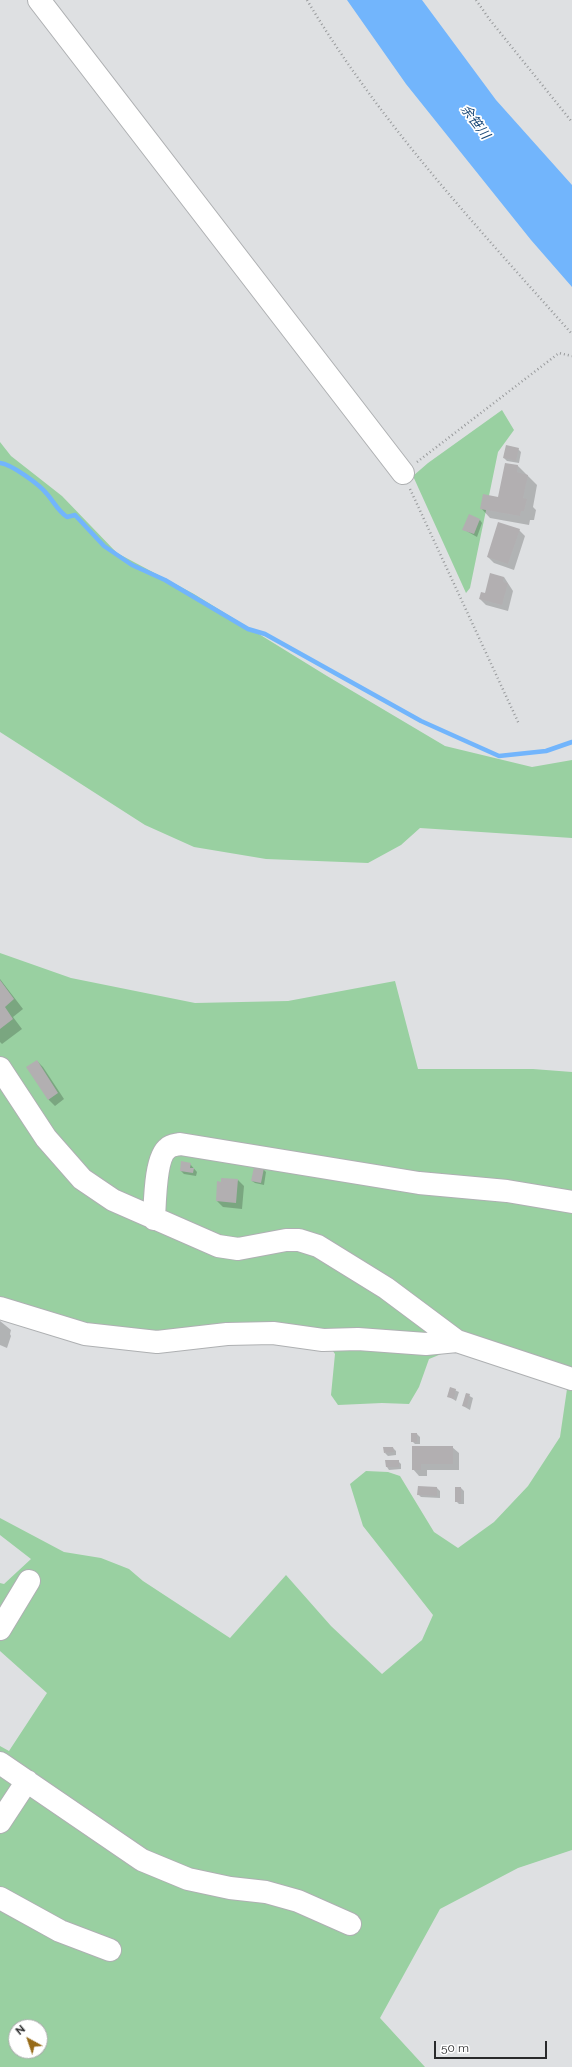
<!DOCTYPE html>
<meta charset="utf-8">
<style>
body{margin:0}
#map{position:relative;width:572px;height:2067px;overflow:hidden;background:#dee0e2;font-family:Raleway,sans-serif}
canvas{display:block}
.north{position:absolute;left:8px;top:2019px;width:40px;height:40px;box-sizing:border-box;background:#fff;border:1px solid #a9aaaa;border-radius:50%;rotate:320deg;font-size:11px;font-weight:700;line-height:16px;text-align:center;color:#292a2b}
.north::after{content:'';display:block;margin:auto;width:14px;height:18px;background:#976b18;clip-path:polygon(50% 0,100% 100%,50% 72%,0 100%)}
.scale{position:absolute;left:434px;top:2041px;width:113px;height:18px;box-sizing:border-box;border:2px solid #292a2b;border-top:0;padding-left:5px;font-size:12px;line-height:14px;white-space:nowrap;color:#292a2b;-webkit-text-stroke:3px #fff;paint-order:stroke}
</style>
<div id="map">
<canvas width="572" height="2067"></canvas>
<div class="north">N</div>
<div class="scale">50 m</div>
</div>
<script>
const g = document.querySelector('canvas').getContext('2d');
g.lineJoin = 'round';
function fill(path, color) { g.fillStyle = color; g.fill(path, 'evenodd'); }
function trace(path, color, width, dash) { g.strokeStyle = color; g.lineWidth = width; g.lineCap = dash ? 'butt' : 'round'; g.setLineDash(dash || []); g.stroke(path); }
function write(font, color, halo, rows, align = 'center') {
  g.font = font + ' Raleway,"Noto Sans JP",sans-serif'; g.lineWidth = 3.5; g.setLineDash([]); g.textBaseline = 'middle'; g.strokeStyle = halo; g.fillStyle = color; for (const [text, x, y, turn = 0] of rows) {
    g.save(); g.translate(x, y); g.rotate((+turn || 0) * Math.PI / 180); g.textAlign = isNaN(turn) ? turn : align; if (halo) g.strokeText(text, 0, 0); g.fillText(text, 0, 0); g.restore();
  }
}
fill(new Path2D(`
 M502,410l12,20 -16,22 -28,136 -4,5 -53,-117 15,-13z
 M0,442l11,14 51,40 55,57 77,41 133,82 118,70 87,21 40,-7v78l-152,-10 -19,17 -33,18 -102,-4 -72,-12 -49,-22 -145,-93z
 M0,953l71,25 124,25 93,-2 107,-20 23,88h115l39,3v778l-54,18 -78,41 -60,109 45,49h-425v-321l9,5 38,-58 -47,-42v-68l4,1 27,-25 -31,-24v-17l64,34 37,6 28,11 14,12 87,57 56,-63 45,51 51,48 40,-34 11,-25 -70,-89 -13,-42 16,-13 22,1 12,4 34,56 24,16 36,-26 34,-36 32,-49 7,-48 -116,-39 -22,9 -10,28 -10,17 -27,-1 -44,2 -7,-10 4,-41 -5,-7 -247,-18 -83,-26zM16,2027h24v24h-24z`), '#99d0a1');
fill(new Path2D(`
 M347,0h75l74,100 76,85v102l-41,-47 -125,-156z`), '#72b5fc');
fill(new Path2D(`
 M518,449l3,3 -2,11 -12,-2 -3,-3z
 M506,464l12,2 19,19 -4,22 3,3 -2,10h-4l-1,5 -39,-7 -9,-10 18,-9z
 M480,520l2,3 -5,14 -14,-8z
 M519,530l6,6 -11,34 -20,-7 -6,-6z
 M504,577l9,14 -5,20 -22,-6 -6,-6z
 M0,979l23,30 -10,8 9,12 -20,15 -2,-2z
 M37,1061l6,6 21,32 -9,7 -7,-7z
 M190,1164l7,8 -1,4 -12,-2 -3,-3z
 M263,1169l3,3 -2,13 -9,-2 -3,-2z
 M238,1180l6,6 -2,23 -19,-2 -6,-6z
 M0,1321l11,9 -1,4 1,2 -4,12 -7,-3z
 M450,1388l9,4 -3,9 -8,-5z
 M466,1394l7,4 -3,12 -7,-4z
 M417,1434l3,3v7h-5l-3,-3z
 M413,1447h39l7,6v17h-32v6h-8l-6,-7z
 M393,1448l3,3v4l-8,1 -3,-3z
 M398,1461l3,3v5l-12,1 -2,-3z
 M419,1487l18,1 3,3v7l-19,-1 -3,-3z
 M461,1488l3,3v13h-5l-3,-3z`), '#0003');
trace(new Path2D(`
 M0,463c11,1 39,21 47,31 7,8 11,17 20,23l8,-2 29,31 28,19 33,15 83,49 17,5 156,87 78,35 47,-5 26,-9`), '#72b5fc', 4.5);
fill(new Path2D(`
 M506,445l13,3 -3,13 -13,-3z
 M505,463l13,2 -1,7 11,3 -5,23 4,1 -3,12h-3l-1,5 -40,-7 3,-15 15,3z
 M469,514l11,5 -6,15 -12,-4z
 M498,522l22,7 -12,35 -21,-7z
 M490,573l14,4 -1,5 5,1 -6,22 -23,-6 2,-7 4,1z
 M0,980l14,19 -9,8 8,12 -13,10z
 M37,1060l21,33 -10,7 -22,-33z
 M181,1161l10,2 -1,5h4l-1,5 -13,-2z
 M254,1167l10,1 -3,15 -10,-2z
 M221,1178l17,1 -2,24 -20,-2 1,-20 4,1z
 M450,1387l6,2 -2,10 -7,-2z
 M466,1393l4,1 -3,13 -5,-1z
 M411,1433h6v9h-6z
 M412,1446h41v18h-32v6h-9z
 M383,1447h10l1,5 -10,1z
 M385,1460h14v7h-13z
 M418,1486l19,1v9l-20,-1z
 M455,1487h6v15h-6z`), '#b2afb1');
const minor = new Path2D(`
 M39,0l364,473
 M0,1068l46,70 36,41 31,21 105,46 20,3 48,-9h13l19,6 68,42 71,53 115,38
 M154,1219c1,-16 1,-62 14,-71 3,-3 8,-3 12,-4l239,39 88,8 65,11
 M0,1308l85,26 72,8 70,-8 46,-1 50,7 35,-1 68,5 31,-3
 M0,1629l29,-48
 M0,1763l142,97 46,19 42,9 36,4 32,9 52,23
 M0,1822l27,-41
 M0,1898l60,33 50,19`);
trace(minor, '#aeb0b2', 24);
trace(new Path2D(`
 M307,0c73,123 171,228 265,334
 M476,0l14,20 82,102
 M417,462l142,-109 13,3
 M410,489l109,235`), '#989a9c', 2.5, [1, 3]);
trace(minor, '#fff', 22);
write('italic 13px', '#1c4a78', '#fff', [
 ["余笹川",475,122,53]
]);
</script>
